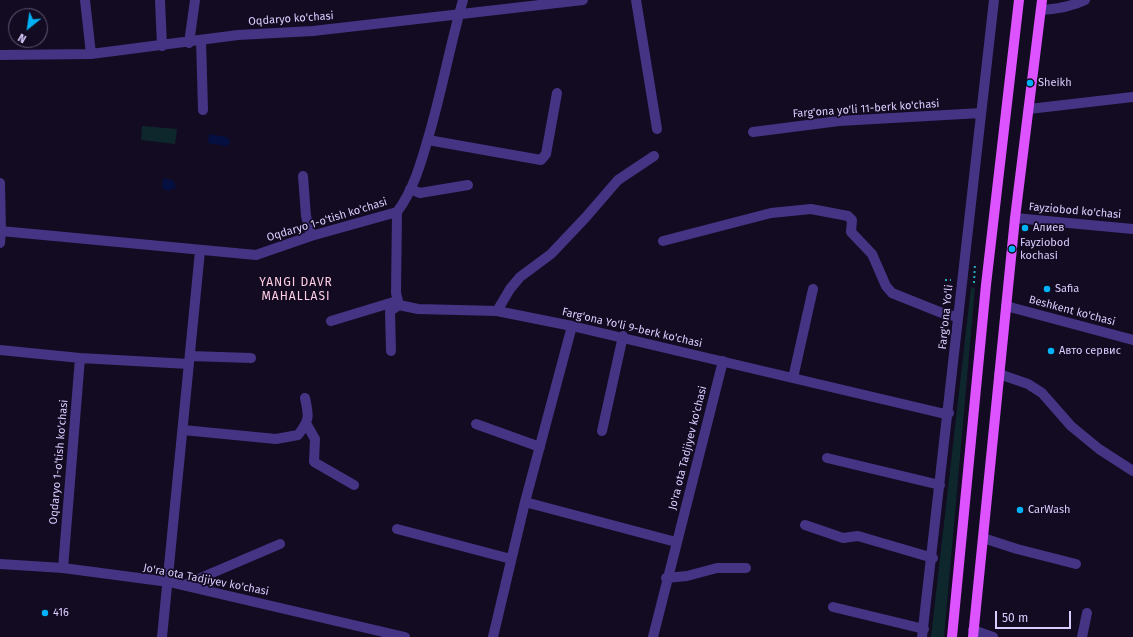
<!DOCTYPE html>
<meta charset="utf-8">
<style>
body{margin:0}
#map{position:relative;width:1133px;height:637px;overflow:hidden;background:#130b21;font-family:"Fira Sans",sans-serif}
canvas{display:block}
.north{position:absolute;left:8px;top:8px;width:40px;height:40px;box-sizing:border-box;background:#130b21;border:1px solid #63587a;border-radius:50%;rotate:210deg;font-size:11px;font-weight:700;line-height:16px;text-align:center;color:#dbccff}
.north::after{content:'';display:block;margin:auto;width:14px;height:18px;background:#00b2f7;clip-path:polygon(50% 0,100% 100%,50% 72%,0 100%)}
.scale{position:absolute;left:995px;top:611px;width:76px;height:18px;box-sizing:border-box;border:2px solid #dbccff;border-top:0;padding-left:5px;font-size:12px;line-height:14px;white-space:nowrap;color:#dbccff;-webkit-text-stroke:3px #130b21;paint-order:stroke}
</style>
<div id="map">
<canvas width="1133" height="637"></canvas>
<div class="north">N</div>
<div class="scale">50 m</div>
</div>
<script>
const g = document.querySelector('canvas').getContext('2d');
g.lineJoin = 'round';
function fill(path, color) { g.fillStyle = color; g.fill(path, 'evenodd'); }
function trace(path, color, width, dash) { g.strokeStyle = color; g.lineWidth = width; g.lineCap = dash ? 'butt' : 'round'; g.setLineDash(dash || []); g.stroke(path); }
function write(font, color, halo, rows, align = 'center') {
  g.font = font + ' "Fira Sans",sans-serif'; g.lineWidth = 3.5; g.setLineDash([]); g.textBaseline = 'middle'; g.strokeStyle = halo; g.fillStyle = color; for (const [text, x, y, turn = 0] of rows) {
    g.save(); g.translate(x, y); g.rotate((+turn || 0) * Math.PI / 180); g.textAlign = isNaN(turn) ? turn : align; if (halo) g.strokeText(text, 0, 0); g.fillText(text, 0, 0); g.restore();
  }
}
fill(new Path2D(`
 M142,126l35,3 -2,15 -34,-4z
 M971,287l4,1 -31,349h-13z`), '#0e272c');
fill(new Path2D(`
 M209,134l17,3 4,3 -1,5 -4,1 -17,-3z
 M163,178l11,3 2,8 -4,-1 -3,3 -7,-2z`), '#061040');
trace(new Path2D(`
 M945,280h6
 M974,283l1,-20`), '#25a8ba', 2, [2, 3]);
trace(new Path2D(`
 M85,0l6,54
 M160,0l2,46
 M636,0l21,129
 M1041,10c16,-1 30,-3 44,-10
 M201,40l2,70
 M189,43l6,-43
 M0,55l91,-1 147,-19 75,-4 270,-31
 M1029,109l104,-12
 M753,132l86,-11 142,-8
 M428,140l113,20 5,-6 11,-61
 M303,176l3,40 5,20
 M0,183l1,48 -1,12
 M410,189l10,4 48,-8
 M397,212l-1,81 3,12 19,4 79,2 75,15 369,87h8
 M1015,218l118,11
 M1,231l255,24 55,-19 86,-24c18,-24 26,-56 34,-84 12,-43 20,-86 32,-128
 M663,241l108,-28 40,-4 37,7 4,4 -1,12 21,22 14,32 6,7 50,20 15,4
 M1006,306l127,34
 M497,311l13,-22 10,-12 31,-23 35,-37 32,-37 36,-24
 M331,321l66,-20
 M0,350l80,8 109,6
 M391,351l-1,-40 9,-6
 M190,356l61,2
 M999,374l29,10 14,9 29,33 28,23 34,22
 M793,378l20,-89
 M476,424l64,23
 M307,425l8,14 -1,23 40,23
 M183,430l93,9 22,-4c12,-15 11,-19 7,-37
 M602,431l21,-95
 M827,458l113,27
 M525,502l151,40
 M805,525l38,13 15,-2 75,22
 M397,529l114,30
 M983,538l34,11 59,15
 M0,564l63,4 106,14 236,55
 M63,568l17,-210
 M666,578l21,-2 30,-8h29
 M184,585l96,-41
 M833,607l91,22
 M973,630l20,7
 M162,637l38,-386
 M493,637l32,-135 47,-176
 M653,637l70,-276
 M922,637l72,-637
 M1082,637l5,-24`), '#453384', 10);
trace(new Path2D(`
 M952,637l34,-352 33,-285
 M973,637l42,-419 27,-218`), '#dd53ff', 10);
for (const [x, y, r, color] of [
 [1030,83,4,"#00b2f7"],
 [1025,228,4,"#00b2f7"],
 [1012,249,4,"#00b2f7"],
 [1047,289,4,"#00b2f7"],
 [1051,351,4,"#00b2f7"],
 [1020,510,4,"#00b2f7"],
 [45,613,4,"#00b2f7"]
]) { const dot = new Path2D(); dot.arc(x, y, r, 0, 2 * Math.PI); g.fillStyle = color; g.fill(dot); trace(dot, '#130b21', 1.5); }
write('11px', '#dbccff', '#130b21', [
 ["Oqdaryo ko'chasi",291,19,-4],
 ["Farg'ona yo'li 11-berk ko'chasi",866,109,-4],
 ["Fayziobod ko'chasi",1075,211,5],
 ["Oqdaryo 1-o'tish ko'chasi",327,220,-17],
 ["Beshkent ko'chasi",1072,311,15],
 ["Farg'ona Yo'li",946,317,-84],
 ["Farg'ona Yo'li 9-berk ko'chasi",632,328,13],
 ["Jo'ra ota Tadjiyev ko'chasi",688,448,-76],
 ["Oqdaryo 1-o'tish ko'chasi",59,462,-85],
 ["Jo'ra ota Tadjiyev ko'chasi",206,580,11]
]);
write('11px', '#dbccff', '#130b21', [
 ["Sheikh",1038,83],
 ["Алиев",1033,228],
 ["Fayziobod",1020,243],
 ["kochasi",1020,256],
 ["Safia",1055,289],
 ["Авто сервис",1059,351],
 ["CarWash",1028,510],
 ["416",53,613]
], 'left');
g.letterSpacing = '1px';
write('12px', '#ffcee4', '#130b21', [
 ["YANGI DAVR",296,283],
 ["MAHALLASI",296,297]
]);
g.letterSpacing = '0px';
</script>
